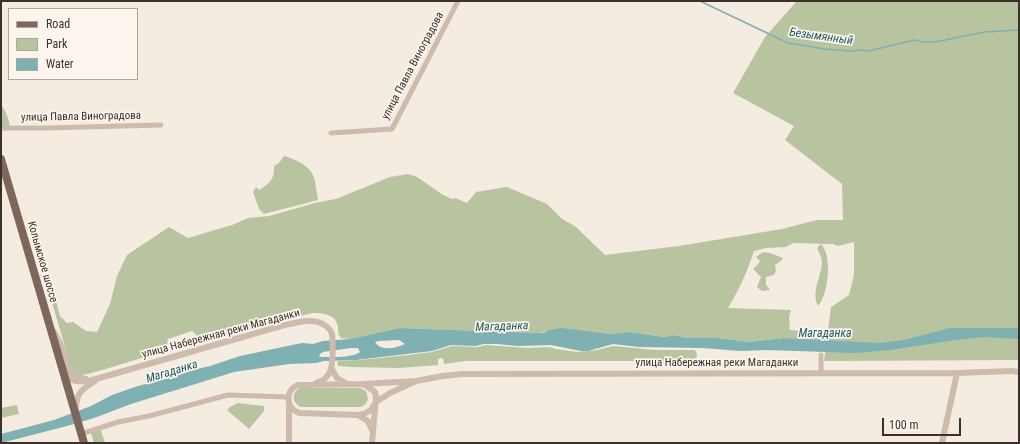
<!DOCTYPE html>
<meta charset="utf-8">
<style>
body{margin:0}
#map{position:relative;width:1020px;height:444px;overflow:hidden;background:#f4ebe1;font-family:"Roboto Condensed",sans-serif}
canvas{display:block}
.frame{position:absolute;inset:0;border:2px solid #3b302b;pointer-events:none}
.legend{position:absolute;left:8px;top:8px;width:130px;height:72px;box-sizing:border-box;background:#fbf5ee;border:1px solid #aea6a0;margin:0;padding:5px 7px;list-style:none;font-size:12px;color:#3b302b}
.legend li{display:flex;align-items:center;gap:8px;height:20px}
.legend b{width:20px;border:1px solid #aea6a0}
.scale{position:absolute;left:882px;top:418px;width:79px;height:18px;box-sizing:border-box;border:2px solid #3b302b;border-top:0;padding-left:5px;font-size:12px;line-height:14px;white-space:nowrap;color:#3b302b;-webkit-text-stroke:3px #fbf5ee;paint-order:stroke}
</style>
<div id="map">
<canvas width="1020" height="444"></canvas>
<div class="frame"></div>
<ul class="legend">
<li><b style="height:5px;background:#7d675c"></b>Road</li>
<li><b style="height:11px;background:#b8c4a0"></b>Park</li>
<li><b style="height:11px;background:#7fb0b2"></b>Water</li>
</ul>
<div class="scale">100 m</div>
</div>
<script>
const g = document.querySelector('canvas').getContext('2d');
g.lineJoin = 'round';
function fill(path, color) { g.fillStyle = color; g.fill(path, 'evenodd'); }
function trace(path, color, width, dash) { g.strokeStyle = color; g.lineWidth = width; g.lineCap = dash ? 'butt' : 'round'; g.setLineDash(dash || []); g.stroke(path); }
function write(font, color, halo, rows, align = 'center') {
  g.font = font + ' "Roboto Condensed",sans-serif'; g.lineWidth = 3.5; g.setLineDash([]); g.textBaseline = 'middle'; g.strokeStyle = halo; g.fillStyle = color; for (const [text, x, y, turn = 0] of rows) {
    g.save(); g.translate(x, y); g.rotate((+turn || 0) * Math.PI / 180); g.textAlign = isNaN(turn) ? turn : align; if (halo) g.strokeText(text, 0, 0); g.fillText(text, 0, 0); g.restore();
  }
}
fill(new Path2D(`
 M797,1h222v359l-195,1 7,-54 18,-12 5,-20v-33l-16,4 -5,-2 -40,-1 -7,4 -20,1 -12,3c-7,21 -15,39 -26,57l63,2 -2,7 1,13 26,2 4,8 -36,-2 -35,4 -31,-4h-32l-11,-3 -9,2 -36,-5 -20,2 -58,-4c-5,0 -8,3 -13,3l-140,-5 -49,11 -9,-1c-3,-4 -3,-6 -3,-11 -2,-13 -15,-14 -26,-14l-109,28 -11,-10 -24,8 -2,11c-13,4 -81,27 -88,25 -2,-1 -4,-2 -6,-4l-21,-72 -1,-4 1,-2 3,1 6,22 7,7 6,-1 13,9 11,1 13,-28 7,-28 10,-21 42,-28 19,11 44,-13 16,-7 21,-2 46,-13 21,-4 54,-22 18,-3 9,3 26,18 9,4 3,-1 12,5 9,-11 31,-5 40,17 14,14 15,9 29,28 74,-9 103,-17 35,-9h26l-1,-36 -57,-44 9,-14 -61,-33 32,-56z
 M1,105c5,6 10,17 8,24l-4,2 -3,-1 -1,-2z
 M284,156c13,4 28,10 31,25 1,6 2,13 3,19l-54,14 -5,-5 -6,-17 3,-5 3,3c10,-6 16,-11 15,-24l5,-3z
 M821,244c12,12 7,51 -3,62 -7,-15 3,-28 4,-43 0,-5 -3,-11 -5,-15z
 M763,252l7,1 13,5 -1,2 -7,5 1,6 -2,4 -8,2v8l4,5 -8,1 -5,-4 4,-10 -8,-8 6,-6 1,-2 -4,-4z
 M486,345l42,3 21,-1 7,2 21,3 20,-2 16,-4 42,4h40l2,4 -1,6 -3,1h-228l-21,3 -1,-6 -5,1v6l-39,3 -49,-1 -11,-1 -2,-1 1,-4 22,-1 49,-5 23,-3 20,-6 25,1z
 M300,388h60l6,3 2,8 -2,5 -5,3h-60c-9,-4 -10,-14 -1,-19z
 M238,403l26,3v5l-15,18 -22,-19 3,-3z
 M17,405l2,9 -18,4v-10z
 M100,428l5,15h-11l-4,-12z`), '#b8c4a0');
fill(new Path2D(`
 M399,328l140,5h5l4,-3 13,-2 49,6 20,-2 35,5 10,-2 11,3h32l31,4 35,-4 96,5 24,-3 46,-12h69v11l-35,-2 -35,4 -59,9 -35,3 -88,-3 -26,1 -39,-3 -63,-1 -26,-3 -25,7h-7l-30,-6 -34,1 -20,-2h-14l-7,2 -25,-1 -19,6 -76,9 -32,1 -8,2 -27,1 -55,8 -103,32 -37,14 -27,8 -66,17v-9l53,-14 37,-14 21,-11 26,-9 31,-8 10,-5 31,-7 30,-10 62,-13 11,1 10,-3 27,-2zM399,340l6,4c-9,4 -24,8 -30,-2l3,-1zM351,348h7l2,4c-7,6 -29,5 -39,5l-2,-1 1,-2 3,-2z`), '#7fb0b2');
trace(new Path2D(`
 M700,1l88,42 37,6 25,2 11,-1 7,1 47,-11 8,2h12l49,-10 35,-2`), '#7fb0b2', 1.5);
trace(new Path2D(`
 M1,128h45l115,-3
 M331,133l61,-4 66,-128
 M821,355v18
 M81,434l37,-12 31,-6 79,-21 60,2`), '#cdbbac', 5);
trace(new Path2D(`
 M54,332l6,11 10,28 7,6 9,2
 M331,368l6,10 9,5
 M64,373c7,9 14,9 25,8l192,-55c13,-3 28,-8 40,-3 5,2 10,7 11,11 1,7 1,28 -1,35 -2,7 -8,12 -15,14
 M416,381l-26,12 -14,9 -5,8 -7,4 -6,1 -59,-2c-13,-5 -15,-22 -1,-28l65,-1 53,-3 27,-5 20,-2 494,-1 55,-2 7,1
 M365,385l10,7 1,6 -4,45
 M289,405v38
 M76,409c0,-16 6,-20 19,-28
 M358,415l10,6 4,9
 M942,443l15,-70`), '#cdbbac', 6);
trace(new Path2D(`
 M1,159l83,284`), '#7d675c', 8);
write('11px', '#3b302b', '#fbf5ee', [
 ["улица Павла Виноградова",413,66,-62],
 ["улица Павла Виноградова",81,117,-1],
 ["Колымское шоссе",42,262,74],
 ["улица Набережная реки Магаданки",221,334,-15],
 ["улица Набережная реки Магаданки",717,363]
]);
write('italic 12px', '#1f5a5e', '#fbf5ee', [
 ["Безымянный",821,37,8],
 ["Магаданка",502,327,-2],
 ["Магаданка",825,334],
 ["Магаданка",172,372,-17]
]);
</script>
